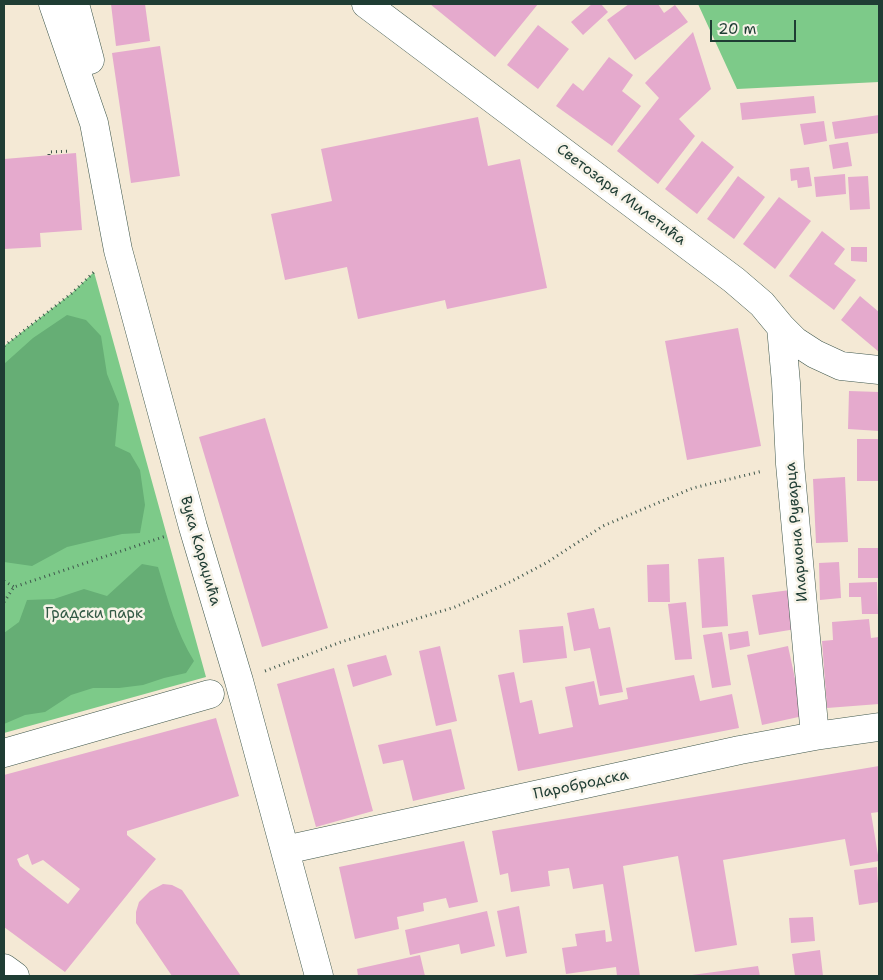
<!DOCTYPE html>
<meta charset="utf-8">
<style>
body{margin:0}
#map{position:relative;width:883px;height:980px;overflow:hidden;background:#f4e9d5;font-family:"Shantell Sans",sans-serif}
canvas{display:block}
.frame{position:absolute;inset:0;border:5px solid #1f3d34;pointer-events:none}
.scale{position:absolute;left:710px;top:20px;width:86px;height:22px;box-sizing:border-box;border:2px solid #1f3d34;border-top:0;padding-left:6px;font-size:15px;line-height:18px;white-space:nowrap;color:#1f3d34;-webkit-text-stroke:4px #f7f3e8;paint-order:stroke}
</style>
<div id="map">
<canvas width="883" height="980"></canvas>
<div class="frame"></div>
<div class="scale">20 m</div>
</div>
<script>
const g = document.querySelector('canvas').getContext('2d');
g.lineJoin = 'round';
function fill(path, color) { g.fillStyle = color; g.fill(path, 'evenodd'); }
function trace(path, color, width, dash) { g.strokeStyle = color; g.lineWidth = width; g.lineCap = dash ? 'butt' : 'round'; g.setLineDash(dash || []); g.stroke(path); }
function write(font, color, halo, rows, align = 'center') {
  g.font = font + ' "Shantell Sans",sans-serif'; g.lineWidth = 5; g.setLineDash([]); g.textBaseline = 'middle'; g.strokeStyle = halo; g.fillStyle = color; for (const [text, x, y, turn = 0] of rows) {
    g.save(); g.translate(x, y); g.rotate((+turn || 0) * Math.PI / 180); g.textAlign = isNaN(turn) ? turn : align; if (halo) g.strokeText(text, 0, 0); g.fillText(text, 0, 0); g.restore();
  }
}
fill(new Path2D(`
 M698,4h181v78l-142,7z
 M94,272l112,405 -202,56v-387l68,-53z`), '#7dca89');
fill(new Path2D(`
 M67,315l19,5 15,16 6,38 12,30 -4,42 15,7 10,17 5,35 -5,28 -18,1 -55,13 -35,19 -28,-4v-198l29,-26z
 M142,564l16,3c10,33 18,65 36,94l-8,12 -22,5 -21,7 -24,3h-26l-22,7 -26,17 -20,3 -21,9v-91l15,-11 8,-22 27,-1 30,-10 23,7z`), '#66ae75');
fill(new Path2D(`
 M111,4h34l5,37 -34,5z
 M430,4h108l-43,53z
 M592,4h9l7,8 -25,23 -12,-13z
 M629,4h29l6,9 11,-8 13,17 -53,38 -28,-40z
 M538,25l31,24 -31,40 -31,-24z
 M693,32l18,57 -32,30 16,17 -37,48 -41,-33 42,-53 -14,-15z
 M160,46l20,130 -49,7 -19,-130z
 M609,57l24,18 -11,16 19,15 -29,40 -56,-40 17,-23 10,8z
 M814,96l2,17 -74,7 -2,-17z
 M879,115v18l-44,6 -3,-17z
 M478,117l10,49 32,-7 27,129 -100,21 -2,-9 -87,19 -11,-52 -62,13 -14,-66 61,-13 -11,-52z
 M824,121l3,20 -23,4 -4,-21z
 M702,141l32,26 -37,47 -32,-25z
 M848,142l4,24 -19,3 -4,-24z
 M76,153l6,77 -42,3 1,14 -37,2v-90z
 M809,167l3,19 -14,2 -1,-8 -6,1 -1,-12z
 M845,174l1,20 -30,3 -2,-20z
 M738,176l27,21 -31,42 -27,-20z
 M868,176l2,33 -20,1 -2,-33z
 M779,197l32,24 -36,48 -32,-25z
 M822,231l23,18 -11,15 22,16 -22,30 -45,-34z
 M851,247h16v15l-16,-1z
 M860,296l19,16v40l-38,-32z
 M738,328l23,118 -74,14 -22,-119z
 M849,391l30,1v39l-31,-2z
 M265,418l63,210 -66,19 -63,-210z
 M857,439h22v42h-22z
 M845,477l3,65 -32,1 -3,-64z
 M858,548h21v30h-21z
 M724,557l4,69 -26,2 -4,-69z
 M839,562l2,36 -21,2 -1,-37z
 M669,564l1,38h-22l-1,-37z
 M877,582l1,32h-16l-1,-17h-12v-14z
 M790,590l6,39 -37,6 -7,-40z
 M686,602l6,57 -17,1 -7,-56z
 M594,608l5,21 11,-2 13,65 -23,4 -10,-48 -16,3 -7,-38z
 M869,619l2,19 8,-1v67l-52,4 -5,-67 11,-1 -1,-18z
 M563,626l4,32 -44,5 -4,-33z
 M748,631l2,15 -20,4 -2,-16z
 M722,632l9,53 -19,3 -9,-53z
 M440,646l17,75 -21,5 -17,-75z
 M788,646l15,70 -41,9 -15,-70z
 M386,655l6,20 -39,12 -6,-22z
 M334,668l39,143 -57,16 -39,-143z
 M514,672l6,31 12,-3 7,34 34,-7 -8,-40 29,-6 5,24 29,-6 -2,-11 68,-13 6,26 32,-7 7,34 -221,43 -20,-96z
 M216,718l23,78 -112,35v4l29,24 -91,113 -61,-45v-152zM28,854l4,11 11,-5 37,29 -12,15 -48,-38 -3,-7z
 M451,729l14,60 -52,12 -10,-41 -20,4 -5,-19z
 M879,766v46l-8,1 8,48 -29,5 -5,-27 -122,21 14,85 -42,7 -17,-96 -55,10 17,110h-23l-1,-9 -50,7 -4,-26 15,-2 -2,-12 30,-4 1,12 6,-1 -9,-57 -30,5 -4,-21 -21,3 2,15 -39,6 -3,-19 -8,2 -8,-44z
 M464,841l14,61 -29,6 -3,-10 -23,5 1,8 -27,6 2,12 -44,10 -16,-72z
 M877,867l2,35 -20,3 -5,-35z
 M163,884l9,1 10,5 59,86h-69l-36,-53v-11l3,-10 11,-11z
 M519,906l8,47 -21,4 -9,-46z
 M487,911l8,35 -34,8 -2,-10 -49,11 -5,-25z
 M813,917l2,24 -24,2 -2,-25z
 M820,950l3,26h-28l-3,-22z
 M420,955l5,21h-67l-1,-7z
 M758,966l2,10h-68v-1z`), '#e5aacd');
const minor = new Path2D(`
 M53,4l41,119 24,127 75,277 46,154 80,295
 M75,4l15,56
 M366,4l368,276 28,24 19,23 14,14 20,13 26,12 38,4
 M781,327l5,56 4,81 25,272
 M4,753l206,-59
 M285,850l455,-100 75,-14 64,-9
 M4,968l11,8`);
trace(minor, '#3f574c', 29);
trace(new Path2D(`
 M49,155v-3l21,-1
 M4,346l68,-53 22,-21
 M4,581l10,6
 M4,602l10,-15 152,-51
 M265,671l76,-29 114,-35 55,-25 36,-19 57,-37 90,-38 70,-17`), '#3f574c', 3, [1, 4]);
trace(minor, '#fff', 28);
write('15px', '#1f3d34', '#f7f3e8', [
 ["Светозара Милетића",621,195,37],
 ["Илариона Руварца",797,532,-95],
 ["Вука Караџића",200,551,74],
 ["Паробродска",581,785,-12]
]);
write('15px', '#325945', '#f7f3e8', [
 ["Градски парк",94,614]
]);
</script>
